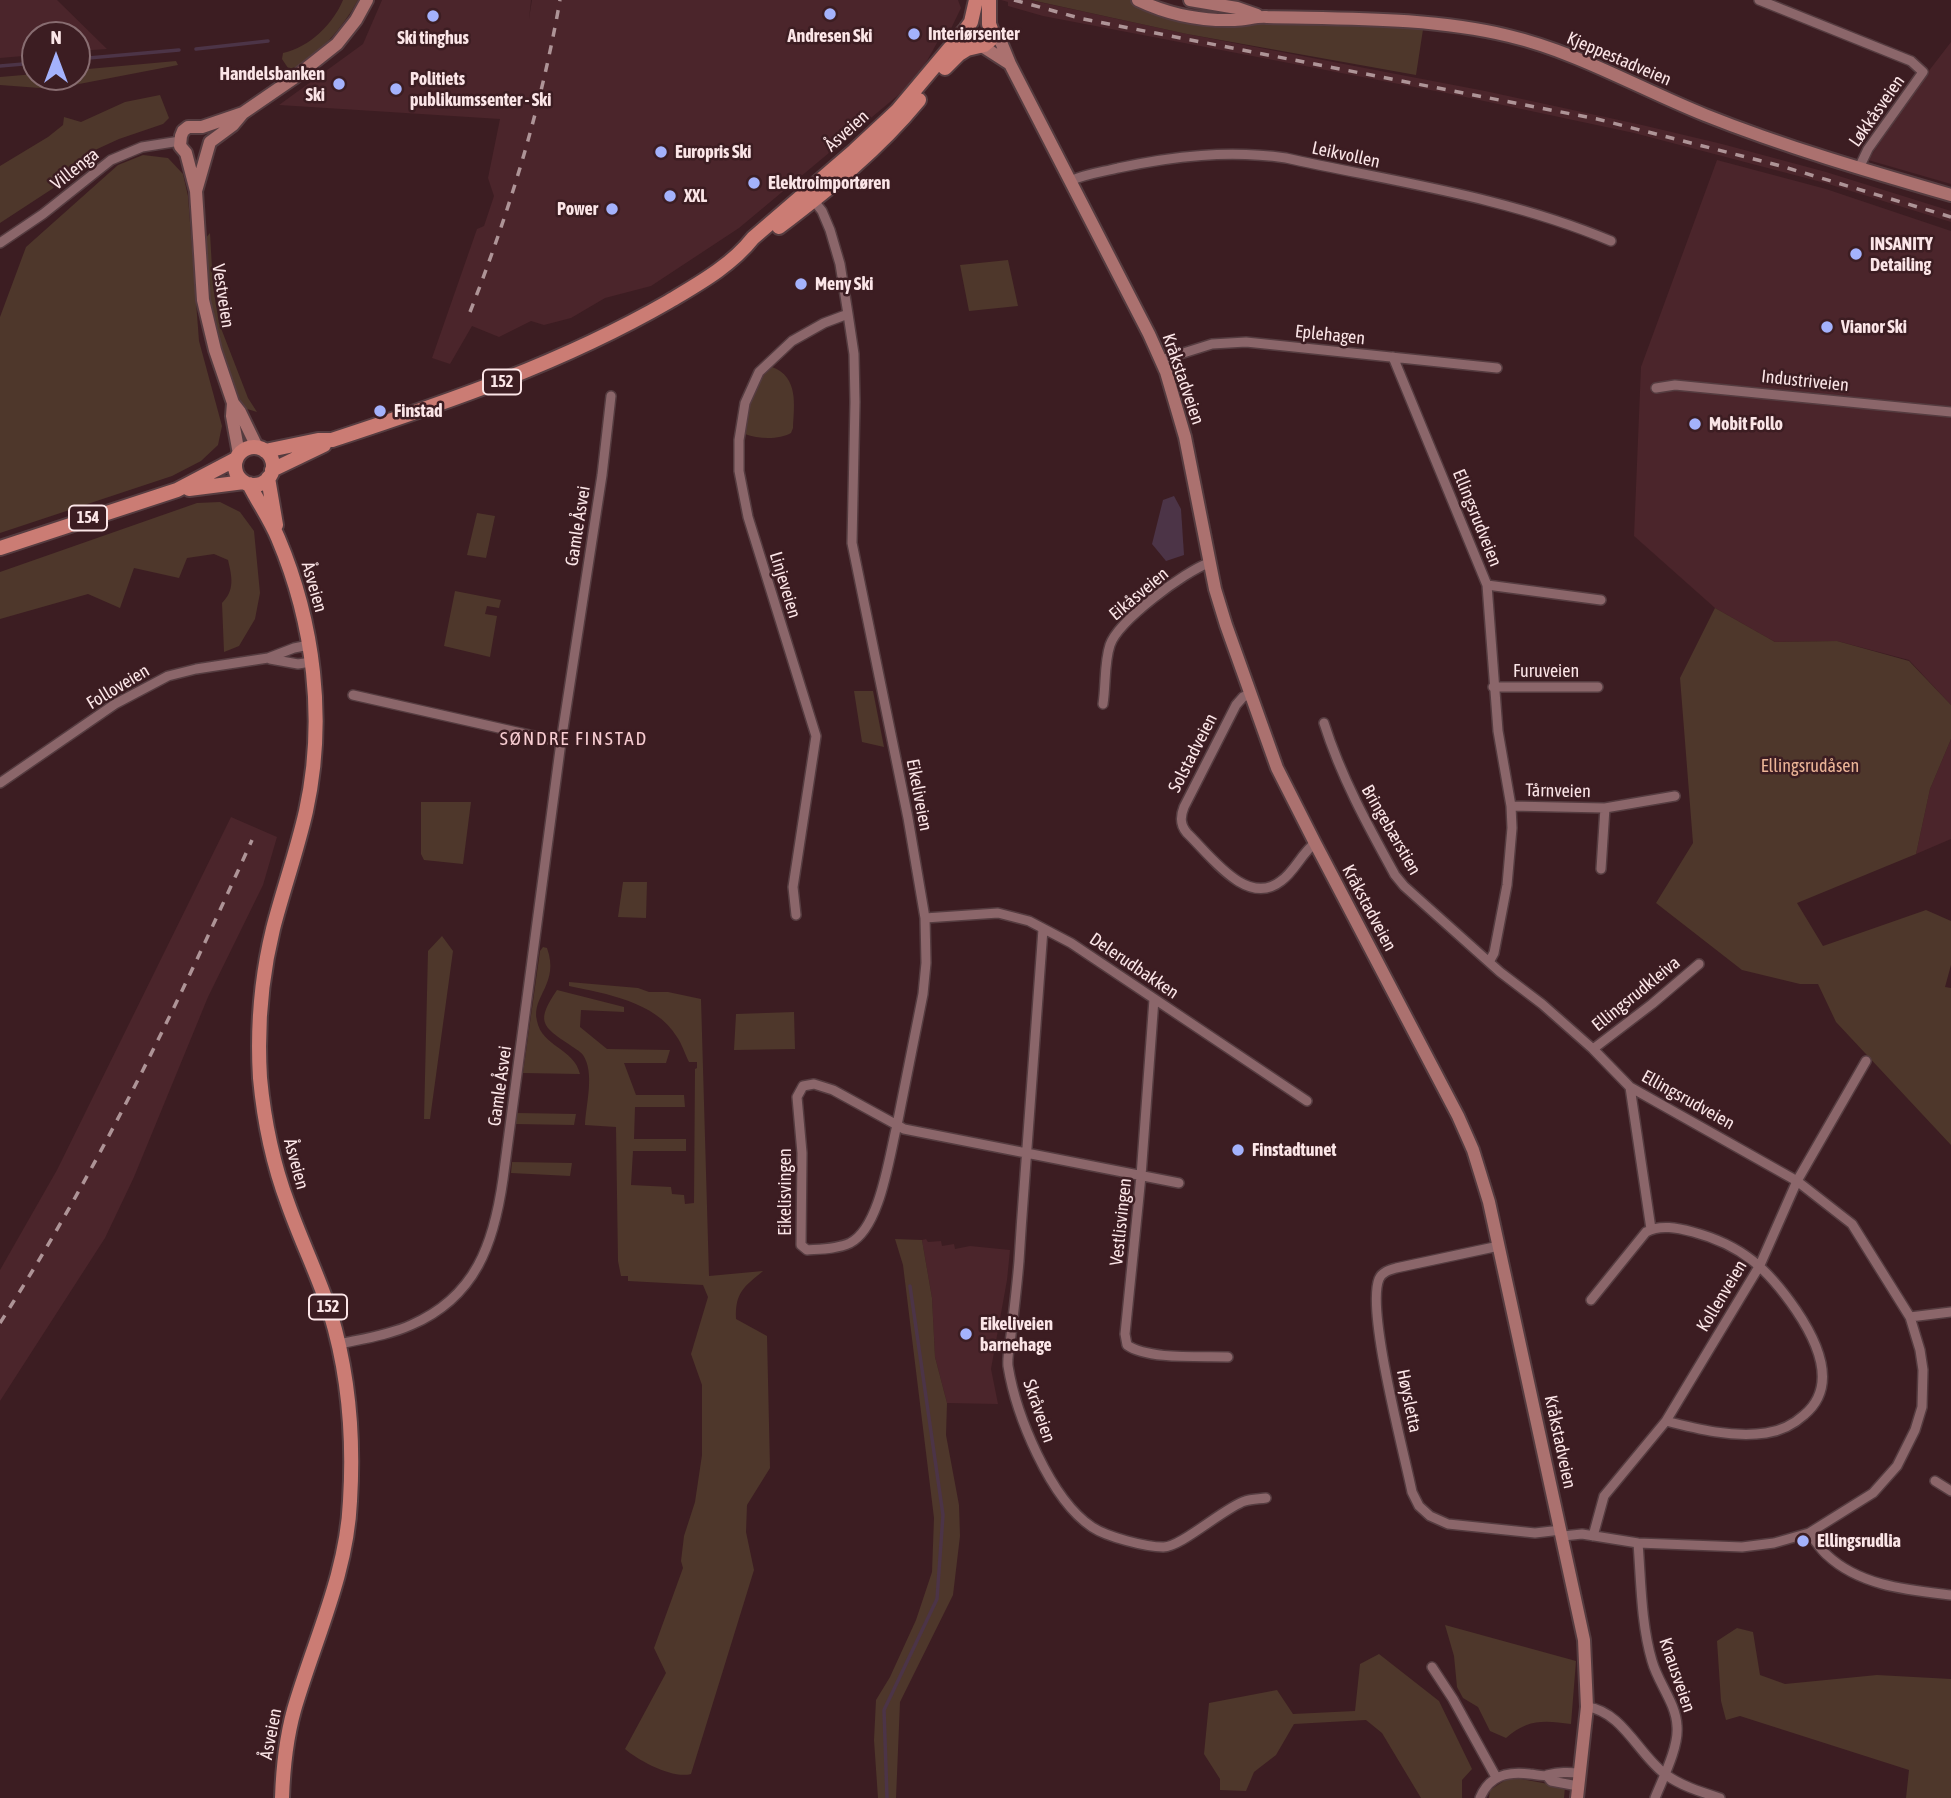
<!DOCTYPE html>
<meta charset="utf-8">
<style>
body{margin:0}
#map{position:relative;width:1951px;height:1798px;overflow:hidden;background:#3c1d22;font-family:"Asap Condensed",sans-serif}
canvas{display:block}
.north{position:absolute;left:21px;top:21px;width:70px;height:70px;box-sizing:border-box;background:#3c1d22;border:2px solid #886d71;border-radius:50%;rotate:0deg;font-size:19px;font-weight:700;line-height:28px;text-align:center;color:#fbe5e7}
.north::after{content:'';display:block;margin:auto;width:24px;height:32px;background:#a4b2fc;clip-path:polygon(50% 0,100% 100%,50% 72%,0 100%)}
</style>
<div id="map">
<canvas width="1951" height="1798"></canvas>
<div class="north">N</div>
</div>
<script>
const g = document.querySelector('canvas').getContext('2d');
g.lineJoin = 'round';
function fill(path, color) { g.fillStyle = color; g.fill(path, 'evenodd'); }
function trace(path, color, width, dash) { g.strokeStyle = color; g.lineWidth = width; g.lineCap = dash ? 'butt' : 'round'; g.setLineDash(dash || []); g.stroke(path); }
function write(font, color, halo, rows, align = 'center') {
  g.font = font + ' "Asap Condensed",sans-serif'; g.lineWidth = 5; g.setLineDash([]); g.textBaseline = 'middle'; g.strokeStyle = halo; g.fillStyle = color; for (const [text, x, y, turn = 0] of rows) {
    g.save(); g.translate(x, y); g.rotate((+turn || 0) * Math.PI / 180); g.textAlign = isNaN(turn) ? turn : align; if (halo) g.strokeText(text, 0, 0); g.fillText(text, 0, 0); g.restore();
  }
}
fill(new Path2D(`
 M0,0h57l50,49 -30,2v-16h-42v20l-35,3z
 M382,0h149l-2,19 3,-19h426l3,8 -17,35 -6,-2 -20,36 -10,10 -169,141 -88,58 -46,12 -34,20 -27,7 -13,-4 -32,16 -27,-11 -22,38 -18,-6 45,-129 7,-3 10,-30 -6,-18 12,-59 -221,-14 84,-61z
 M1001,0h29l157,34 298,57 157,34 80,19 104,28 125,39v11l-126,-39 -191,-50 -183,-39 -408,-78 -35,-10v-4z
 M1951,42v142l-83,-24 60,-88z
 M1717,160l109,29 125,42v474l-42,-45 -72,-19 -62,1 -60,-34 -81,-72 7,-169z
 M1951,739v100l-35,15 14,-65z
 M231,817l46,20 -14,48 -55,112 -74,180 -29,61 -105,163v-131l57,-100z
 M926,1239l2,3 13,-1 1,5 12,-2 1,5 15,-3 40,4 -3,30 -16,89 7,35 -51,-1 -12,-46 -3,-59 -10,-58z`), '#4b252b');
fill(new Path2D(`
 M343,0h15c-17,31 -39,52 -66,74l-10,-15 1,-6c27,-6 50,-29 60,-53z
 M1031,0h107l43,14 243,9 -8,52 -229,-41z
 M176,61l2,4 -125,24 -53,-4v-8l35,-3v3h42v-7z
 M160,95l9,23 -6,6 -44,15 -24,11 -43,39 -52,34v-57l48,-29 15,-12 1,-8 17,5 44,-20z
 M143,155l25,3 15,16 5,22 11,145 23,85 -4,19 -17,16 -29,15 -172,57v-216l26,-70 92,-82z
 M210,233l3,53 6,37 29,75 9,14 -13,-4c-15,-34 -31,-71 -35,-108 -3,-20 -4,-40 -5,-60z
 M1008,260l10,46 -49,5 -9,-46z
 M772,367c27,10 22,38 21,61l-2,5c-12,7 -33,6 -46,1l-1,-5 8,-33 16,-28z
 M220,502l20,10 14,19 6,62 -5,26 -16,27 -15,6 -2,-49c13,-13 10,-26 6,-43l-14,-6 -27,4 -8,20 -45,-10 -14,40 -32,-14 -88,25v-47l197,-69z
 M477,513l18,3 -9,42 -19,-3z
 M455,591l46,9 -2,8 -12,-2 -2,8 12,2 -7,41 -46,-11z
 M1715,608l60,34 62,-1 72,20 42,44v34l-21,50 -14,65 -119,49 26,43 103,-36 25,11v44l-6,22 6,1v157l-115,-123 -18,-38h-18l-58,-14 -86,-67 37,-60 -13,-165z
 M854,691h19l11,56 -22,-5z
 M421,802h50l-8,62 -39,-4 -3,-6z
 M623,882h24l-1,36 -28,-1z
 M442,936l11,15 -23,168h-6l4,-168z
 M543,947l4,1c13,36 -16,48 -10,73 5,26 37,27 43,53l-57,-1 17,-122z
 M569,982l69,6 11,4h19l33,7 8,277 54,-5c-19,16 -28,21 -27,48l31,17 3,132 -23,37 -1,27 8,38 -63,204c-18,5 -52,-13 -66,-25l41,-76 -12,-25 29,-80 -2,-7 3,-25 11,-34 7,-47v-70l-11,-31 17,-57 -5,-12 -75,-4v-5h-7l-3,-15 -2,-134 -31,-2c1,-21 10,-52 -2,-70 -3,-4 -9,-7 -13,-10 -29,-19 -34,-24 -13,-55l67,17v5l-43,-2 -1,17 27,22 63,1 -4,13h-42l12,32h48l1,12h-50l-1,32h52v12h-53l-2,34 40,2 1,7 12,1 1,9 9,-1 1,-134 2,-1v-6h-8c-4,-8 -7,-18 -12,-25 -22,-36 -71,-43 -108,-51z
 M794,1012l1,37 -61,1 2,-36z
 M517,1113l59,1 -2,11 -59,-1z
 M512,1162l60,1 -2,13 -59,-3z
 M895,1239l27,1 10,58 3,59 12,46 -1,32 13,70 1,31 -7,59 -53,107 -4,96h-18l-4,-58 2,-40 14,-23 26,-57 16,-48 2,-54 -31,-253z
 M1445,1625l131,36 -5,63c-27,-4 -44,-5 -65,14l-16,-7 -12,-24 -15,-9 -6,-11 -3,-31z
 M1737,1628l16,4 7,43 25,9 92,-9 74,4v119h-45l3,-28 -169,-54 -14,4 -5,-19 -4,-60z
 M1379,1654l60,47 33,68 -10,11v18h-41l-39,-65 -16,-13 -72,4 -18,31 -22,17 -8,19 -26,-1v-11l-16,-25 5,-51 68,-13 16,24 62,-3 5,-47z
 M1510,1777l55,10 -1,11h-75l1,-8z`), '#4e372b');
fill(new Path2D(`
 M1174,496l7,13 3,46 -18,6 -14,-17 11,-44z`), '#4c3447');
trace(new Path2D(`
 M196,49l72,-8
 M77,59l102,-9
 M0,66l35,-3
 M887,1798l-3,-88 53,-111 6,-84 -33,-229`), '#4c3447', 3.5);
const street = new Path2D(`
 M1759,0l152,61 12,11 -55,77 -9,19
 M1070,181c15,-7 32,-9 48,-13 56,-12 110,-18 168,-10 109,24 221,39 325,83
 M810,196l12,15 8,19 10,34 8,50 6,40 1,48 -3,141 56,275 17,100 1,45 -3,31 -26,131 7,4 275,54
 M0,243l43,-29 68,-54 31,-13 38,-6
 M1393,357l94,228 11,146 13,75 1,22 -5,57 -13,68 -5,9
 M1161,360l51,-16 34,-2 251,26
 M1656,388l19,-3 276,27
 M1487,585l114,15
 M270,659l28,5 13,-2
 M1493,687h105
 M1250,694l-7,3 -7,8 -52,102c-4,10 -4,18 3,26 23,22 60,75 94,48 14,-10 20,-27 34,-38
 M353,695l208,47
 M1103,704c3,-19 1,-41 7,-59 8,-24 75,-74 99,-82
 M1324,723c17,54 44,103 71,152l9,11 96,86 42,32 51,45 37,38 167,94 55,43 58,93 10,33 3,20 -1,37 -7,23 -18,36 -24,27 -64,40 -35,10 -32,4 -104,-4 -56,-9 -19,2
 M0,783l115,-79 53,-28 28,-7 72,-11 26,-10 15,-3
 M1511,806l94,2 70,-12
 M1601,869l4,-61
 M796,915l-3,-28 23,-151 -68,-219 -9,-46v-31l6,-37 14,-31 33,-31 32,-18 24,-9
 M925,918l73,-5 31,8 42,22 236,158
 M1043,929c-8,110 -17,221 -24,332 -2,25 -5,49 -8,74 -1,10 -4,21 -3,31 8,49 42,133 84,161 15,10 54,20 71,20 17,1 62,-40 82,-46 6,-2 14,-2 21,-3
 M1154,999l-13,177 -16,158 2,11c21,15 75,11 101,12
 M1593,1049l59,-45 47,-40
 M814,1084l19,6 64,35c-8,32 -17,103 -47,118 -13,6 -29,6 -43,7l-6,-5 1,-92 -5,-56 6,-11z
 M1630,1087l21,142
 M1499,1246l-103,22c-7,2 -14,4 -17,11 -13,32 25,173 33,213l7,14 11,10 18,8 87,9 26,-3
 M1591,1300l55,-68c14,-8 32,-4 47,0 49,13 75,37 103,78 21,31 43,76 8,105 -11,10 -24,16 -38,18 -33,5 -69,-4 -100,-12
 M1910,1317l41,-5
 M339,1344c23,-5 50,-9 72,-19 65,-28 83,-82 92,-146l58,-437 41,-267 9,-79
 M1935,1481l16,10
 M1809,1533c6,7 11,16 18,22 33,31 81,35 124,40
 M1593,1536l11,-40 62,-75 94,-156 37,-84 69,-120
 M1638,1543c3,38 3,81 14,118 6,22 24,42 25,65 2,21 -14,52 -22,72
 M1432,1667l21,32 43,78
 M1587,1707c35,4 52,48 78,67 16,12 36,18 55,24
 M1547,1776l4,5 27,5
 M1480,1798c9,-23 28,-27 50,-24 5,0 13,3 17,1 13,-3 20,-3 33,-2`);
const secondary = new Path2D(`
 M1138,0c29,14 64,21 97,20 11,0 21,-4 32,-3 80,2 163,0 242,19 68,16 131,53 196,79 80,32 163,56 246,80
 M1190,0l47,8 20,7
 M992,32l9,10 9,22 139,270 17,38 19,65 30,152 11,36 51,143 38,75 143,273 15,34 16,52 95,438 3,67 -10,91
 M982,46l28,18
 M196,191l-10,-38 -6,-7 1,-10 2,-5 5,-4h14l41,-14 51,-35 43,-34 19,-24 11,-20
 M233,403l7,9 17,35
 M239,454l-7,-38 1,-13 -18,-53 -12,-50 -7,-109 14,-49 23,-17 10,-12`);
const primary = new Path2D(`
 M945,68l14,-14 8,-5 17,-4 6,-5 2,-8 -3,-8v-24
 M779,227c51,-39 99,-77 140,-127
 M235 466a19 19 0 1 1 38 0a19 19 0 1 1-38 0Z
 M265,451l53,-11h14c116,-38 230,-77 336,-138 30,-18 63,-36 85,-64l101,-87 43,-40 69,-82 5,-7 5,-22
 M272,470l52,-25
 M268,478l8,47
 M249,484c9,18 21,35 29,54 36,85 48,182 28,273 -9,40 -23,79 -33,118 -12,49 -16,99 -13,149 4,43 13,86 28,126 13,37 30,71 42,108 19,62 24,124 20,189 -3,73 -36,140 -56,209 -8,29 -11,58 -12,88
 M189,489l55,-7
 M0,548l177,-58 59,-31`);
trace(street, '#553c40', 12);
trace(secondary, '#553c40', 16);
trace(primary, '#553c40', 18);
trace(street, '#8b666a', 9);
trace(secondary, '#ab716f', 12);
trace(primary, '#cb7c74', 14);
trace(new Path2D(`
 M1014,0l69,19 514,100 184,47 170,51
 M470,312c40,-102 71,-204 90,-312
 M0,1323c98,-153 177,-317 252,-483`), '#ae9497', 3.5, [9, 9]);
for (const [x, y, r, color] of [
 [830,14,7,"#a4b2fc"],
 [433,16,7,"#a4b2fc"],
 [914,34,7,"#a4b2fc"],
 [339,84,7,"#a4b2fc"],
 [396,89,7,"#a4b2fc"],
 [661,152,7,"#a4b2fc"],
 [754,183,7,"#a4b2fc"],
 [670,196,7,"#a4b2fc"],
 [612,209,7,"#a4b2fc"],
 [1856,254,7,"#a4b2fc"],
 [801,284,7,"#a4b2fc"],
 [1827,327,7,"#a4b2fc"],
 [380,411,7,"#a4b2fc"],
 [1695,424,7,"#a4b2fc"],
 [1238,1150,7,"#a4b2fc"],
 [966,1334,7,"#a4b2fc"],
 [1803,1541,7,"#a4b2fc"]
]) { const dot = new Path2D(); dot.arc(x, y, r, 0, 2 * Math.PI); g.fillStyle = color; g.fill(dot); trace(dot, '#3c1d22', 2.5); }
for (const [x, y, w] of [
 [502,382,38],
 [88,518,38],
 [328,1307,38]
]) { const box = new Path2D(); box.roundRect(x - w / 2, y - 12.5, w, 25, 5); g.fillStyle = '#3c1d22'; g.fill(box); trace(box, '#fbe5e7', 2); }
write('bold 16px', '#fbe5e7', null, [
 ["152",502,382],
 ["154",88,518],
 ["152",328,1307]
]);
write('bold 18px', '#fbe5e7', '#3c1d22', [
 ["Interiørsenter",928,34],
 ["Andresen Ski",830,36,"center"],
 ["Ski tinghus",433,38,"center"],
 ["Handelsbanken",325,74,"right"],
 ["Ski",325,95,"right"],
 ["Politiets",410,79],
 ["publikumssenter - Ski",410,100],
 ["Europris Ski",675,152],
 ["Elektroimportøren",768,183],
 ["XXL",684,196],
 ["Power",598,209,"right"],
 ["INSANITY",1870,244],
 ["Detailing",1870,265],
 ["Meny Ski",815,284],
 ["Vianor Ski",1841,327],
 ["Finstad",394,411],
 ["Mobit Follo",1709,424],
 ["Finstadtunet",1252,1150],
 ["Eikeliveien",980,1324],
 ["barnehage",980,1345],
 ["Ellingsrudlia",1817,1541]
], 'left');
write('18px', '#fbe5e7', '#3c1d22', [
 ["Kjeppestadveien",1619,59,23],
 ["Løkkåsveien",1877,111,-55],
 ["Åsveien",847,131,-42],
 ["Leikvollen",1346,155,12],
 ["Villenga",75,169,-38],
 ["Vestveien",223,296,81],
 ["Eplehagen",1330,335,6],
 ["Kråkstadveien",1183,379,71],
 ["Industriveien",1805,381,6],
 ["Ellingsrudveien",1477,518,68],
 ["Gamle Åsvei",578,526,-81],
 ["Linjeveien",785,585,73],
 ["Åsveien",314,587,74],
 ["Eikåsveien",1139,594,-40],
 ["Furuveien",1546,671],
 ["Folloveien",118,687,-31],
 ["Solstadveien",1193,753,-63],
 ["Tårnveien",1558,791,1],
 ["Eikeliveien",919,795,79],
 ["Bringebærstien",1391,830,60],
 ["Kråkstadveien",1369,908,62],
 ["Delerudbakken",1134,966,34],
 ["Ellingsrudkleiva",1636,994,-39],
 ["Gamle Åsvei",500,1086,-82],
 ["Ellingsrudveien",1688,1100,29],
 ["Åsveien",296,1164,75],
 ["Eikelisvingen",785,1192,-90],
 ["Vestlisvingen",1121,1222,-84],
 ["Kollenveien",1722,1296,-59],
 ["Høysletta",1409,1401,78],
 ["Skråveien",1039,1411,71],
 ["Kråkstadveien",1560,1442,78],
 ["Knausveien",1677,1675,71],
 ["Åsveien",271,1734,-79]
]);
write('18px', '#ecb497', '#3c1d22', [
 ["Ellingsrudåsen",1810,766]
]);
g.letterSpacing = '2px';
write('19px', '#f8cdd2', '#3c1d22', [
 ["SØNDRE FINSTAD",574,739]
]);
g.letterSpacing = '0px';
</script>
